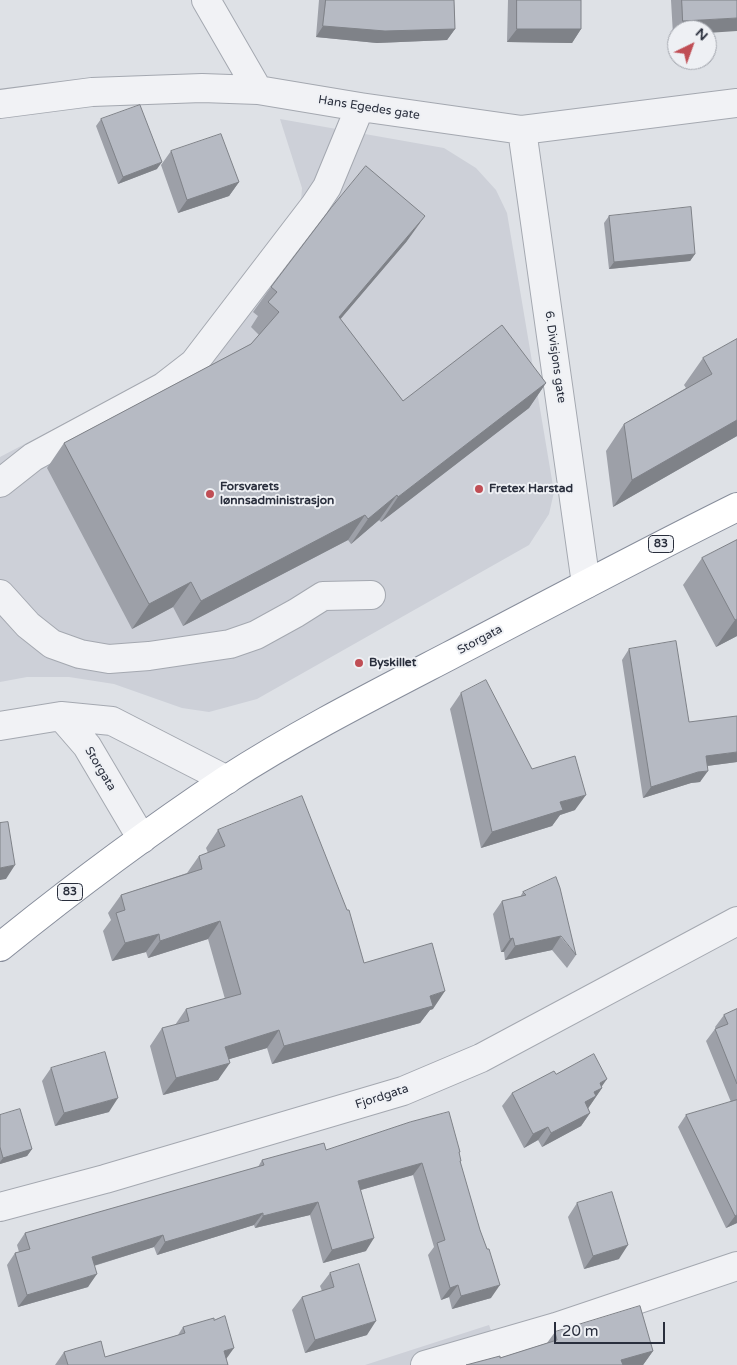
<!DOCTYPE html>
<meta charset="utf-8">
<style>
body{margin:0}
#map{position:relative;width:737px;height:1365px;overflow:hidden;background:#dee1e6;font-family:"Varela Round",sans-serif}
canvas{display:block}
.north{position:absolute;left:667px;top:20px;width:50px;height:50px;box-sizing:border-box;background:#eef0f4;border:1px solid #9fa2aa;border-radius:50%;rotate:42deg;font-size:14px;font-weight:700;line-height:20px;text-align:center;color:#292e3c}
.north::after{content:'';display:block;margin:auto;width:18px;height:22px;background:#c04e55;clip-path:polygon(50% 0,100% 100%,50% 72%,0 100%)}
.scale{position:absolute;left:554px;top:1322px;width:111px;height:22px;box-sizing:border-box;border:2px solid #292e3c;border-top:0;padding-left:6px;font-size:15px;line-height:18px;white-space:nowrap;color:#292e3c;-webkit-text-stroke:4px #eef0f4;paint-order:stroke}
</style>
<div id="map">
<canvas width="737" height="1365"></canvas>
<div class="north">N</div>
<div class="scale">20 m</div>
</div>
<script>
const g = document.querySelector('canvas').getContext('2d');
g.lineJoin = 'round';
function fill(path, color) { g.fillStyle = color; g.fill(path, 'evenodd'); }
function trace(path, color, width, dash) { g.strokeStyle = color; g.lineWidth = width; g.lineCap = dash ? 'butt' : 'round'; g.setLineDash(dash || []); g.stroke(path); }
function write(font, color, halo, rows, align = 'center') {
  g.font = font + ' "Varela Round",sans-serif'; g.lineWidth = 4; g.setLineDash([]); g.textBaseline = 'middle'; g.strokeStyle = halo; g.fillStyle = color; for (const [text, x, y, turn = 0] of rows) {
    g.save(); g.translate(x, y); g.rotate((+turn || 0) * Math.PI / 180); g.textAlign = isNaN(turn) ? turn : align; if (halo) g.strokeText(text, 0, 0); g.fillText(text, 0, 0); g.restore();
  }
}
fill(new Path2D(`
 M280,119l164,29 32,20 20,22 11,23 47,279 -5,22 -20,31 -272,154 -48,13 -27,-4 -68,-24 -45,-7h-42l-27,5v-225l173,-91 7,-7 121,-158 1,-13z
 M489,1325l15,40h-139z`), '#cdd0d8');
const minor = new Path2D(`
 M206,0l52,90
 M0,104l92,-12 110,-4 56,2 102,17 162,23 215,-27
 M522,130l64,454
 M0,483l33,-26 130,-70 31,-24 121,-158 12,-18 33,-80
 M0,594l28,31 24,19 28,10 29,5 40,-3 81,-12 26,-9 40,-22 27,-17 48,-1
 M61,716l26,30 55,93
 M0,726l61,-10 51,5 115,59
 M0,1207l105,-28 298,-88 78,-33 256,-137
 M425,1365l131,-38 181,-61`);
const highway = new Path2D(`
 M0,947c73,-59 148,-115 226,-167 71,-46 148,-85 223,-124 96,-50 191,-101 288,-149`);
trace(minor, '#a4a8b0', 30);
trace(highway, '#878d9b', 30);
trace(minor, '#f1f2f5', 28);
trace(highway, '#fff', 28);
fill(new Path2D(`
 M319,0h135l1,29 -8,11 -70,3 -61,-6z
 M508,0h73v29l-9,14 -65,-1z
 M671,0h66l-64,35z
 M101,119l56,50 -39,15 -22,-58z
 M171,151l68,31 -10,14 -51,17 -17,-48z
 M609,216l86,38 -5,7 -81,8 -5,-46z
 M407,241l-67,78 63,82 143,-18 -17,25 -148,114 -2,-2 -28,24 -3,-4 -165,86 -10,-19 -41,22 -85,-161 17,-25 187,-99 8,-9 -8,-8 7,-11 -5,-4 18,-25z
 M737,339v97l-124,71 -7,-56 18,-27 62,-36 -2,-3 19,-27z
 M737,540v96l-21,11 -33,-62 19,-27z
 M629,649l60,73 48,40 -30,4 -7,16 -9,1 -48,15 -21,-138z
 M461,693l71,76 43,41 -15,5 -8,11 -71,22 -31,-139z
 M218,830l146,133 69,46 -3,1 -10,13 -148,41 -5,-16 -38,11 -11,21 -55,15 -13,-49 12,-18 13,-3 11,-16 39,-10 -17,-60 -60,19 -2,-6 -34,9 -9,-30 8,-11 -3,-7 13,-18 66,-22 12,-17 9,-3 -2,-5z
 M523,892l53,63 -9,13 -15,-18 -47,10 -1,-8h-3l-8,-38 9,-13 18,-4z
 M737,1009v214l-11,5 -48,-101 8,-12 45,-13 -25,-61 9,-12h1l-1,-2 9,-12z
 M51,1068l58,44 -54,14 -13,-45z
 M556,1074l46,13v1l-14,20 2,5 -9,13 -39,21 -4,-7 -14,8 -22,-42 10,-13z
 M0,1115l32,34 -5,7 -27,8z
 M326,1150l133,3 1,9 31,136 -39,11 -3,-12 -8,3 -13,-45 6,-8 -21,-72 -52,15 5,61 -43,12 -13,-48 -55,13 -1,-3 -97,30 -3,-8 -60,19 -6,21 -70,20 -11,-42 8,-12 4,-1 -2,-7 8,-12 233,-66 4,-7z
 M577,1203l42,56 -35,10 -16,-52z
 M330,1273l37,62 -62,18 -13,-43 10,-13 20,-6 -2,-5z
 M183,1327l43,32 2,6h-173l9,-13 41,5 73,-22z
 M555,1332l98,19 -10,14h-177l34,-7 47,-15z`), '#9da0a8');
fill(new Path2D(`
 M737,18v13l-30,2v-3h-30v5h-4l10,-14z
 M323,26l132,3 -8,11 -70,3 -61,-6z
 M517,29h64l-9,14 -65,-1z
 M162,162l-5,7 -39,15 5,-7z
 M239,182l-10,14 -51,17 9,-13z
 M425,216l-18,25 -86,101 18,-25z
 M695,254l-5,7 -81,8 5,-7z
 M546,383l-17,25 -148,114 17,-25z
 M737,420v16l-124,71 19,-27z
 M397,495l-18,25 -28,24 17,-25z
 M365,515l-17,25 -165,86 18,-25z
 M191,582l-18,25 -41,22 17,-25z
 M737,619v17l-21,11 19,-27z
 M737,752v10l-38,5 7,-11z
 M708,771l-8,11 -9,1 -48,15 8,-11 47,-15z
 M586,795l-11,15 -15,5 -8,11 -71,22 11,-16 68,-30z
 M15,865l-9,14 -6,1v-12z
 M220,921l-12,18 -60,19 12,-17z
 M159,934l-13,18 -34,9 13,-18z
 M561,936l-9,14 -47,10 10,-14z
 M513,938l-9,14h-3l9,-13z
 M445,991l-12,18 -3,1 -10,13 -148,41 12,-18 146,-50z
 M279,1030l-12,18 -54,16 12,-17z
 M230,1063l-12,17 -55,15 13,-17z
 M607,1079l-7,10 2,-1 -15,22 -2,-8 15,-19z
 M118,1098l-9,14 -54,14 9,-13z
 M590,1113l-9,13 -39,21 9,-14z
 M548,1127l-10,13 -14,8 9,-14z
 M32,1149l-5,7 -27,8v-2l3,-4z
 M422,1163l-9,12 -63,18 8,-12z
 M318,1202l-8,13 -55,13 8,-12z
 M263,1213l-9,12 -97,30 8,-13z
 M737,1215v8l-11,5 9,-12z
 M163,1235l-9,12 -71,22 9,-12z
 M374,1238l-8,13 -43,12 9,-13z
 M628,1245l-9,14 -35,10 9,-13z
 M97,1274l-9,13 -70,20 9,-12z
 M458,1285l-9,12 -8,3 9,-12z
 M500,1285l-9,13 -39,11 9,-13z
 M376,1321l-9,14 -62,18 10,-13z
 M234,1348l-10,14v-11z
 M653,1351l-10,14h-25l3,-5z`), '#7f8288');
const building = new Path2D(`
 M326,0h128l1,29 -70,2 -62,-5z
 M517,0h64v29h-64z
 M682,0h55v18l-54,3z
 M140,105l22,57 -39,15 -22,-58z
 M221,134l18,48 -52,18 -16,-49z
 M366,166l59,50 -86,101 64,84 99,-76 44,58 -148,114 -1,-2 -29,24 -3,-4 -164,86 -10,-19 -42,22 -85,-161 187,-99 28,-32 -11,-10 9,-10 -6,-5 60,-79z
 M691,207l4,47 -81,8 -5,-46z
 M737,339v81l-105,60 -8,-56 88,-50 -9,-16z
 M737,540v79l-2,1 -33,-62z
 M676,641l13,81 48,-6v36l-31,4 2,15 -10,1 -47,15 -22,-138z
 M486,680l46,89 43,-13 11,39 -26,7 3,8 -71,22 -31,-139z
 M302,796l45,114h2l15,53 68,-20 13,48 -15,5 3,10 -149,40 -5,-16 -54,17 5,16 -54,15 -14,-50 27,-7 -3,-12 55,-15 -21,-73 -60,20 -1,-7 -34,9 -9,-30 9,-3 -4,-15 81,-26 -3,-13 26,-10 -7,-16z
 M8,822l7,43 -15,3v-45z
 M556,877l4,11 16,67 -15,-19 -46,10 -2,-8 -3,1 -8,-38 24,-6 -3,-3z
 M737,1009v75l-22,-55 13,-5 -4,-9z
 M105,1052l13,46 -54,15 -13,-45z
 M594,1054l13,25 -7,4 2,5 -8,4 2,4 -11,6 5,11 -39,20 -3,-6 -15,7 -21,-41 42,-22 2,3z
 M737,1100v115l-2,1 -49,-101z
 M20,1109l12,40 -29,9 -3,-11v-32z
 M449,1112l11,40h-1l2,9h-1l20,69 7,19h2l11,36 -39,11 -3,-11 -8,3 -13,-45 8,-3 -23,-77 -64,18 16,57 -42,12 -14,-48 -55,14v-3l-98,29 -2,-7 -71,22 5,17 -70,21 -12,-42 15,-4 -5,-16 239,-68 -2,-5 62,-17 2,7 84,-28z
 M612,1192l16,53 -35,11 -16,-53z
 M359,1264l17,57 -61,19 -13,-43 32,-10 -4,-14z
 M640,1306l13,45 -32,9 2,5h-157l34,-9v2l57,-18 -2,-8z
 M225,1316l9,32 -10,3 4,14h-160l-4,-13 37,-11 4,16 80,-24 -2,-6 31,-9v2z`);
fill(building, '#b6bac3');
trace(building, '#7f8288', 1);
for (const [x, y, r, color] of [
 [479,489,5,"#c04e55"],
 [210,494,5,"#c04e55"],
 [359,663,5,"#c04e55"]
]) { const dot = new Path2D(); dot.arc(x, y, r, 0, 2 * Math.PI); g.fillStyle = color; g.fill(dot); trace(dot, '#eef0f4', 2); }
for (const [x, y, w] of [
 [661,544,25],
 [70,892,25]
]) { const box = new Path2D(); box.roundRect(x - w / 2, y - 8.5, w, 17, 4); g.fillStyle = '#eef0f4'; g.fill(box); trace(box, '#292e3c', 1); }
write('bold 11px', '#292e3c', null, [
 ["83",661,544],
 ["83",70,892]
]);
write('12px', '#292e3c', '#eef0f4', [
 ["Hans Egedes gate",369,108,9],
 ["6. Divisjons gate",555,357,82],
 ["Storgata",480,640,-28],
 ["Storgata",100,769,59],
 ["Fjordgata",382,1097,-18]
]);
write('bold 12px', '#292e3c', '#eef0f4', [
 ["Forsvarets",220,487],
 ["lønnsadministrasjon",220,501],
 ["Fretex Harstad",489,489],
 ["Byskillet",369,663]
], 'left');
</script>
